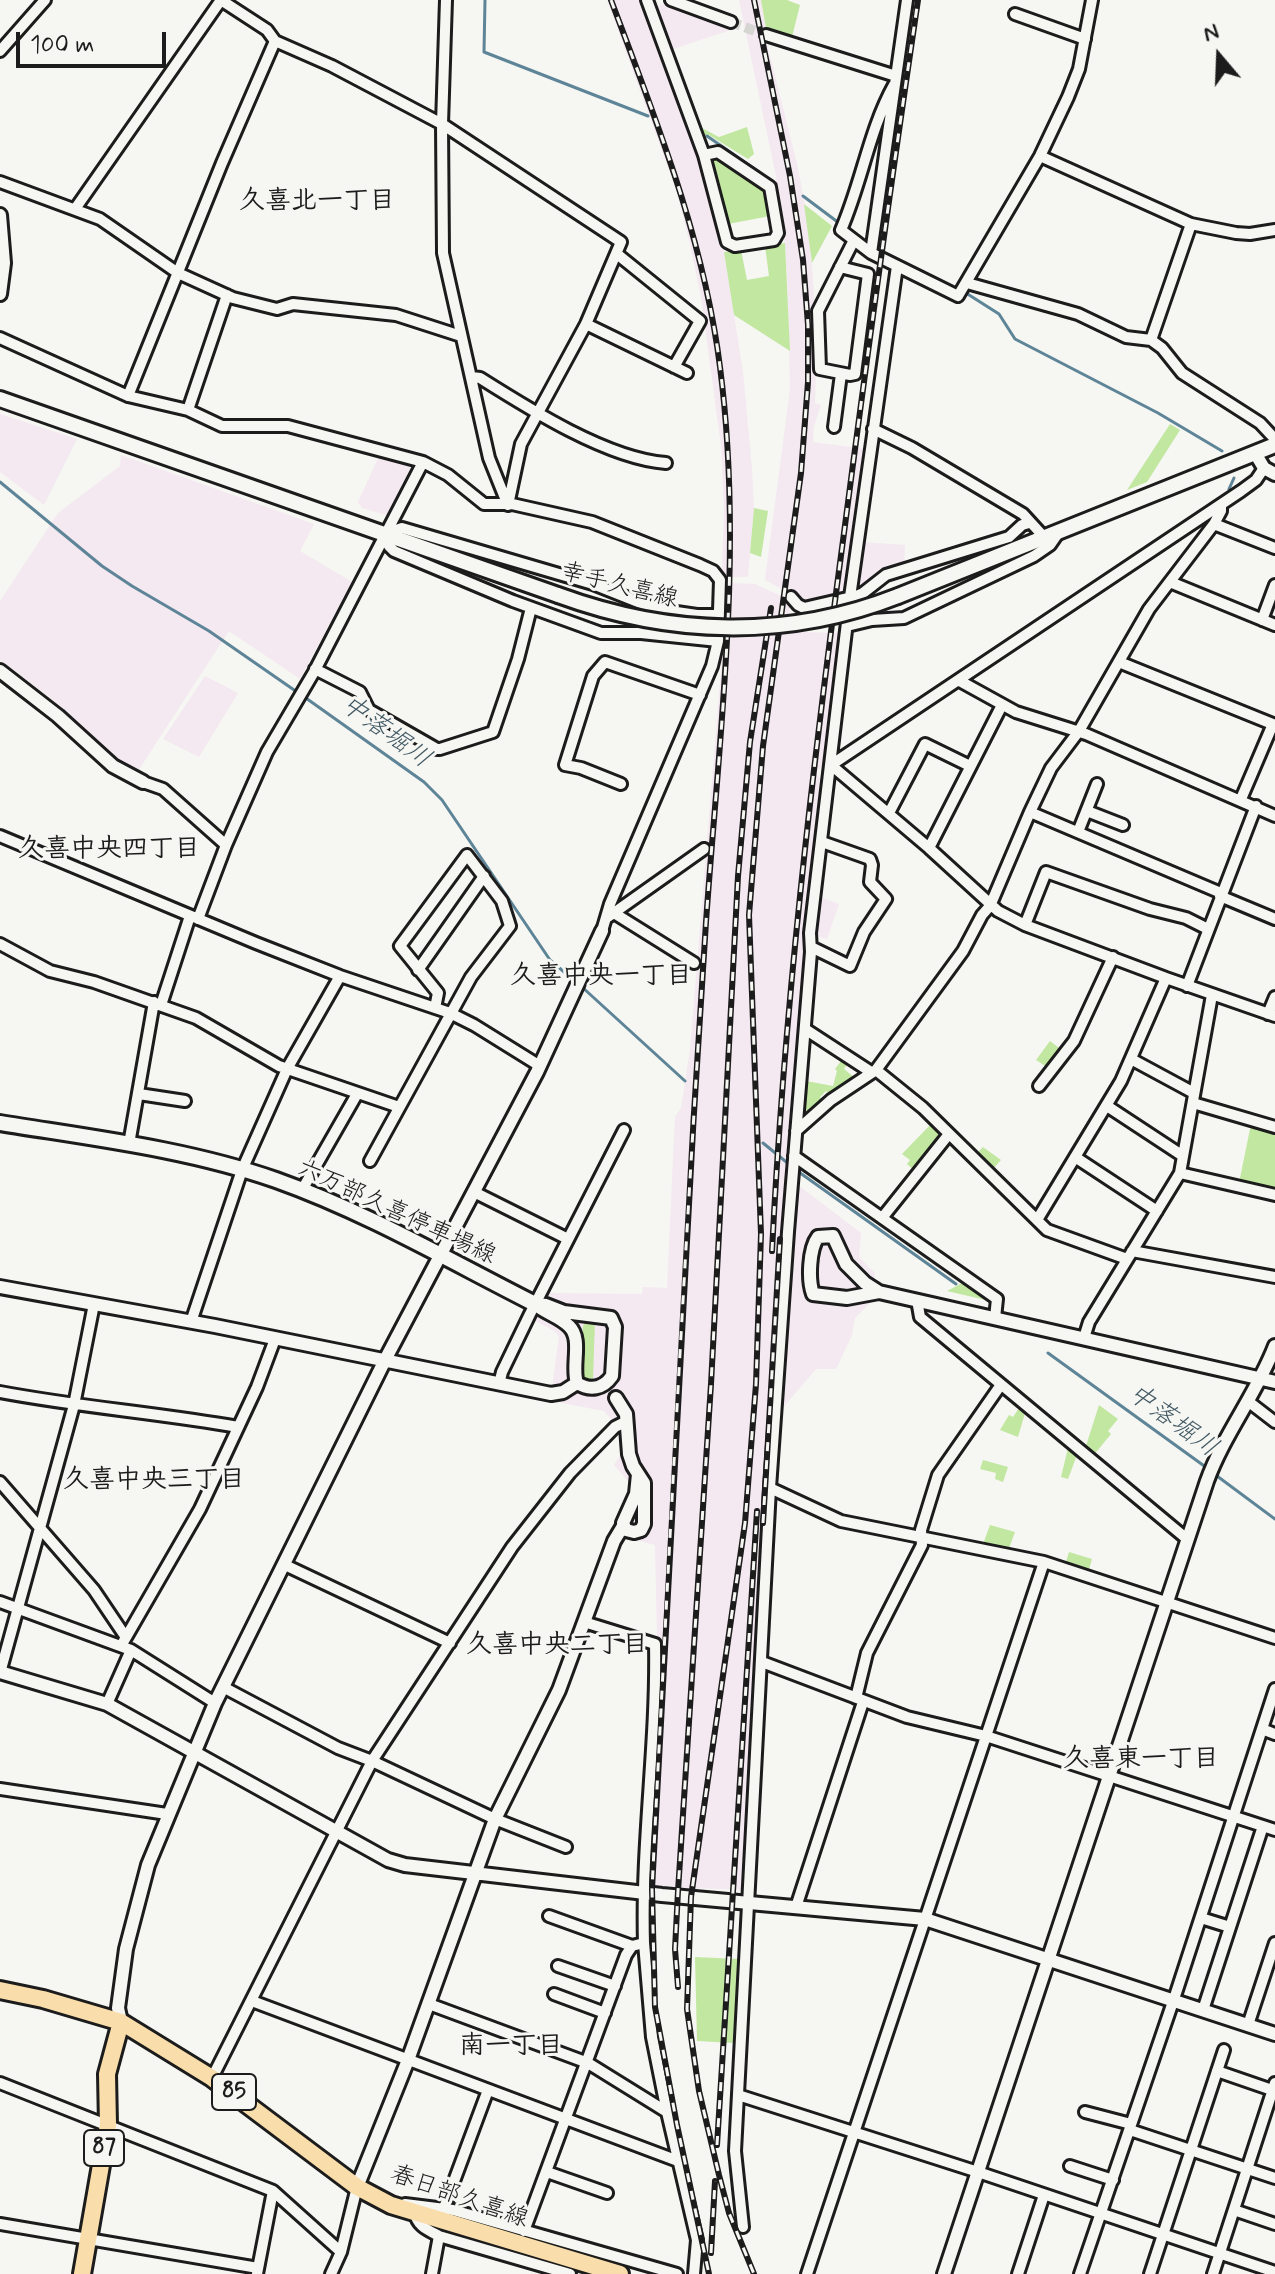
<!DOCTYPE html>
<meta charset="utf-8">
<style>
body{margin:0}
#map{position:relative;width:1275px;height:2274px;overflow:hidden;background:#f6f6f2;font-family:Mynerve,sans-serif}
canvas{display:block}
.north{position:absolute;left:1179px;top:16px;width:80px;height:80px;-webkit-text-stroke:6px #f6f6f2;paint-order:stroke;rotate:341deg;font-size:22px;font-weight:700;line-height:32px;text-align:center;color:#1c1c1c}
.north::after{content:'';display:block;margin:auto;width:28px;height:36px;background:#1c1c1c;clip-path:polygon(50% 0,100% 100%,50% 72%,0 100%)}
.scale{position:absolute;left:16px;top:32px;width:150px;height:36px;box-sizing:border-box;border:4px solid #1c1c1c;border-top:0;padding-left:10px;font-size:24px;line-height:28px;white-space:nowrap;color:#1c1c1c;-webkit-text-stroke:6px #f6f6f2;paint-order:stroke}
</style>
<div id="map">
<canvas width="1275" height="2274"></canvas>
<div class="north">N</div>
<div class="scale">100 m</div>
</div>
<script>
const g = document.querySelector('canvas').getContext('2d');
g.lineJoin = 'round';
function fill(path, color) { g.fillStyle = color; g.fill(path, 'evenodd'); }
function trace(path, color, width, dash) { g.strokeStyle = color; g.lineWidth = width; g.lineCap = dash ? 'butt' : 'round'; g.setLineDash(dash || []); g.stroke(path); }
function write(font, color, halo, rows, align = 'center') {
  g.font = font + ' Mynerve,"Klee One",sans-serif'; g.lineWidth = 6; g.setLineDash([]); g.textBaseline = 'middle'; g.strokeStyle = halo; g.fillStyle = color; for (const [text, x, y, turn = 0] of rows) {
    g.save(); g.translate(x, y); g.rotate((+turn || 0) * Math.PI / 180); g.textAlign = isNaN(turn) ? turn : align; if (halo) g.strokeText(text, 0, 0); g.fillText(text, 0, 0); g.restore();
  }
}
fill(new Path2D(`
 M607,0h35l59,163 23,89 19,120 9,96 2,40 -6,68 -2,1h-20l1,-3 -5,-4 2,-63 -3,-61 -20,-149 -12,-57 -12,-48z
 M739,0h22l5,28h-3l35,140 11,59 8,108 -2,68 6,2 -7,21 -1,16 52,7 -20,145 -38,9 -11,-11 -4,-2 -1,4 -26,-14 25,-191 -2,-89 -3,-57 -10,-52 1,-15z
 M662,4l72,25 -61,20 -15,-43z
 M0,414l77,25 -33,66 -44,-33z
 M381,452l32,10 -24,54 -27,-8 -4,-6z
 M121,455l193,69 -14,27 52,31 -52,97 -71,-48 -91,140 -18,-11 -68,-61 -52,-39v-59l58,-88 62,-47z
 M863,542l42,3 -1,21 -48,25z
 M726,583l29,1 35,16 -2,32 53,1 -16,131 -10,8 4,6 5,-2 -36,393 -44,721 -45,-2 -1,2 -50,-2 10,-205 -3,-138 -45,-12 22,-47 -18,-21 6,-10 2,-23 -18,-21 -47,-9 -5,-13 7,-52 -3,-5 -22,-12 15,-18 -2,-4 3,-5 92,1 1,-7 24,1 8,-171 6,-9 9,-58 33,-404z
 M205,676l33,17 -39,64 -36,-18z
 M820,897l19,7 -12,35 -12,-4z
 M798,1185l63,48 -2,24 16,16 -5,30 -15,15 -3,17 -16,34h-20l-35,41z`), '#f4e8f1');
fill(new Path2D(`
 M761,0h26l13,5 -8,32 -26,-9z
 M747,127l7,27 -6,5 -39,-24 -3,3 -4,-10 17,9z
 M717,158l48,31 5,27 -42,8 -16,-63z
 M804,204l28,22 -20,37z
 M785,243l5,108 -56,-36 -10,-63 17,-2 6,30 22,-4 -4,-30z
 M1170,424l10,6 -33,52 -20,8z
 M754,508l14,3 -7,46 -11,-4z
 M1050,1041l13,10 -13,18 -14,-9z
 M844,1057l5,4 -5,8 11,9 -24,18 -5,-5 -6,6 4,5 -20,18 -2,-1 4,-38 27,5 4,-15 -2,-2z
 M933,1122l13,12 -30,38 -9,-8 3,-4 -8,-6z
 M1255,1126l20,6v58l-33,-7 -2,-5 10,-49z
 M983,1147l18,13 -9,10 -12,-9 -3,-8z
 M966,1281l28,21 -47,-11z
 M595,1319l-2,61 -8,2 -6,-16 4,-40 4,-6z
 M1099,1405l19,14 -10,12 3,3 -18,22 -8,-7z
 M1019,1408l6,5 -7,24 -18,-7 9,-15 4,2z
 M1068,1448l9,7 -9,24 -7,-2z
 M983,1460l25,7 -5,15 -8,-3 1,-6 -16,-4z
 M990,1525l25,7 -7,19 -26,-4z
 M1069,1552l23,7 -4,14 -23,-8z
 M695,1957l44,2 -6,84 -36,-2z`), '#c2e7a1');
trace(new Path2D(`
 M485,0l-1,52 164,64
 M707,136l52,36
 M803,196l36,27
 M937,280l20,9
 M966,293l33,21 16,25 143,74 64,38
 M0,482l102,84 30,20 77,45 88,61
 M1229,489l5,-11
 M303,696l121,86 18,18 108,160 26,22
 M582,987l103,94
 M763,1143l27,22
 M796,1170l160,114
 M1048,1353l159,115
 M1213,1473l62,46`), '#5d8497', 3);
trace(new Path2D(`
 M731,22l35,13`), '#d5d5d2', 10, [10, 5]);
const minor = new Path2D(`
 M221,0l46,30 8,11 57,25 110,58 179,118 -35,82 -65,120 -13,61
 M446,0l-4,124 1,129 46,205 18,45
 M647,0l57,155 23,87 8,4 39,-6 4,-7 -8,-46 -52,-35 -14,3
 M671,0l60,22
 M1015,14l70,25
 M766,35l130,41
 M0,51l45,-51
 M894,85c-25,45 -32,97 -53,145l30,23 87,43 82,-140 28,-59 11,-28 13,-69
 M1040,156l151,68 45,9 14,1 25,-4
 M0,182l100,37 78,54 55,25 44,11 16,-5 103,11 65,21
 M75,209l146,-209
 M871,253l36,-253
 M617,254l83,67 -26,46
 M840,267l28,7 -13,100 -5,1 -30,-6 -2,-58 1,-2 35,-69
 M967,283l111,31 48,23 25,3 40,-116
 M586,324l101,49
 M0,338l128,58 60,14 34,16h66l135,36 25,13 36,29h28l80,18 108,43 13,6 7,9 -2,61 -6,25 -102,238 -8,27
 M1151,340l11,8 20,25 78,50 15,16
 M472,377l8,1c49,31 128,81 186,85
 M128,396l94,-233 53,-122
 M188,410l39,-115
 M834,427l7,-53
 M873,429l39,19 111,66 21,23
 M1214,524l61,24
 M1170,582l105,43
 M791,597l7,8 6,3 52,-12 7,-3 23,-18 123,-38 13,-12 7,-2
 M1262,620l13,-35
 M847,626l25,-6 32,-2 130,-62 16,-11 9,-13
 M718,641l-77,-8h-40l-88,-32 -119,-50 -5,-5 -4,-12 17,-6 191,56 63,25 41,6h22
 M1119,662l156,63
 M315,669l45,23 9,18 68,39h3l53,-17 25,-73 13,-51
 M958,680l58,32 70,22 189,82
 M831,765l410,-274 15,-11 8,-12
 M831,765l98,83 69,63 27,14 141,53 109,38
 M143,782l20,7 63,56
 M621,784l-40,-16 -16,-3 28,-89 12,-14 95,33
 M1241,799l32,-75
 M1087,811l36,14
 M1030,812l191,81
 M889,813l36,-69 45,22
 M1078,832l19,-48
 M0,836l256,107 84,33 110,37 24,12 66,41
 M929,848l73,-143
 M1220,896l55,23
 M614,913l80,50
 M608,917l96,-68
 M198,919l28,-74 41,-93 47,-80 109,-210
 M1025,925l21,-53 104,37 36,9 22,11
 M0,944l50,27 44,11 102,36 83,48 120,41
 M811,947l39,19 14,-34 22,-33 -16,-17 2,-17 -2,-6 -48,-17
 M418,970l66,-94
 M1187,986l69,-180
 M161,1005l29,-89
 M1268,1014l7,-17
 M805,1029l66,43
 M1131,1059l63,34
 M876,1070l47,38 124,122 80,29
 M1039,1086l35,-45 39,-84
 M139,1094l46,7
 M1193,1103l82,24
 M1107,1106l76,50
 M796,1131l35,-31 45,-30 87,-119 19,-36 8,-9 40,-94 21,-44 28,-37 70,-122 65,-85 7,-13v-6
 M129,1144l25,-142
 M794,1156l203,143 -2,19
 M1075,1157l82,54
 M370,1161l101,-184 39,-51 -8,-25 -35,-46 -67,91 38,47 -3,15
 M1180,1173l95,22
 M302,1190l55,-96
 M474,1192l94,47
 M882,1218l67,-84
 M1037,1220l84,-139 45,-103
 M1132,1251l143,26
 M917,1300l3,17 267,222
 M191,1322l51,-152 45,-101 53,-93
 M1084,1338l5,-16 91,-149 32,-178
 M499,1384l3,-12 28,-58 94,-184
 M0,1392c79,15 159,21 238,35
 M1249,1402l26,20
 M0,1482l94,108 31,46
 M770,1488l71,33 203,41 231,76
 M285,1565l165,78
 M0,1602l131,48 84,53
 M121,1646l79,-137 57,-122 18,-48
 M762,1662l145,55 79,19 289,94
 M0,1673l74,-268 20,-101
 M223,1687l115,61 34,13 123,58 71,28
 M856,1698l11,-45 55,-108 -1,-15 17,-55 62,-89
 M107,1704l24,-54
 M1262,1729l13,5
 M0,1789l167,25
 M796,1907l67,-205
 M549,1916l83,30
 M1201,1918l29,9
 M558,1966l57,20
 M554,1994l51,19
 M252,2001l426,160
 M429,2004l159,59 79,49 -15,-75 -8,-94
 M1203,2010l60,-184
 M1248,2025l27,-82
 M1217,2071l58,20
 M212,2078l160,-317 140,-214 58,-74 45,-46 12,-6
 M0,2083l273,108 68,61
 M738,2095l240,77 297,100
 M667,2112l30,128 -3,34
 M1085,2112l46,12
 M1130,2130l145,48
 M1070,2166l43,14
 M547,2172l60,21
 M405,2204l48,6 224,64
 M444,2208l44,-118
 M1234,2210l41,14
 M415,2213c2,13 13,17 24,23l131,38
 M0,2224l258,44
 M743,2227l-8,-76 35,-663 18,-256 23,-280 -1,-19 40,-336 47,-331
 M524,2231l102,-276 6,-9 12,-3c-3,-100 13,-199 11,-299l-71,-22
 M257,2274l16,-83
 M331,2274l10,-22 16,-65
 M432,2274l7,-38
 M807,2274l237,-712
 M1018,2274l26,-79
 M1080,2274l97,-284 98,-301
 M1150,2274l74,-224
 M1213,2274l62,-191`);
const tertiary = new Path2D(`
 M0,215l4,48 -4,31
 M1255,453l9,15 11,6
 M0,671l58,45 55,50 30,16
 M0,1287l215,39 336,68 12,-2 14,-9
 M879,1292l-32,6 -34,-4c-5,-14 -4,-45 5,-57l15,-1 13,28 19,19 14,9 396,90
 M535,1304l11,1 18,7 47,6 4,9 -3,49c-9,13 -22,15 -35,7 -6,-17 6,-44 -8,-57 -10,-10 -24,-13 -34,-22z
 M616,1398l10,16 3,40 4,12 11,17v41l-3,6 -7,2 -8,-2 -3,-7 13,-29 2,-20
 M0,1672l107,32 281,156 17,5 257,30 263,24 350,115
 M121,2022l-3,-14 8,-59 22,-84 67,-162 170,-343 152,-288 65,-141
 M357,2187l51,-127 87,-241 64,-129 55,-149 9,-15
 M944,2274l263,-793c17,-47 50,-88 68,-135`);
const secondary = new Path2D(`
 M0,399l558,196
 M898,596l377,-151
 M0,1123c92,15 187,26 276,57 90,32 174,81 259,124`);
const primary = new Path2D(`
 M0,1990l43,9 78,23 91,56 145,109 34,18 229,69
 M82,2274l26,-149 -1,-51 14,-52`);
trace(minor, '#1c1c1c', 16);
trace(tertiary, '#1c1c1c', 18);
trace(secondary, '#1c1c1c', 20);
trace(primary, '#1c1c1c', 22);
trace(minor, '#f6f6f2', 10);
trace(tertiary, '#f6f6f2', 12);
trace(secondary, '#f6f6f2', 14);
trace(primary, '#f9deab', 16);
const rail = new Path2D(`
 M611,0c45,120 93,239 109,367 24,185 -1,369 -14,555 -21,322 -38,644 -54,967l3,118 22,118 32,149
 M754,0l36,176 13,84 5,65v57l-7,91 -38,273 -14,169 12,319 -5,150 -11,139 -54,374 -4,112 12,82 20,84 10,38 25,61
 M772,1251c12,-240 40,-480 72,-718 23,-178 48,-356 74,-533
 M763,1523l17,-284
 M678,1987l-3,-38 3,-58 33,-507 27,-508 12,-134 21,-134
 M717,2145l40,-634
 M711,2253l4,-72`);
trace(rail, '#1c1c1c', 6);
trace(rail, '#f6f6f2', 3, [9]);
const secondaryBridge = new Path2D(`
 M558,595c112,41 228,45 340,1`);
trace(secondaryBridge, '#1c1c1c', 20, []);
trace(secondaryBridge, '#f6f6f2', 14);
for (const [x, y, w] of [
 [234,2092,44],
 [104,2148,40]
]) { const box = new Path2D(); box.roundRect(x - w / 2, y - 18, w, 36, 6); g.fillStyle = '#f6f6f2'; g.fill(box); trace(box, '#1c1c1c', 2); }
write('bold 22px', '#1c1c1c', null, [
 ["85",234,2092],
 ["87",104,2148]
]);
write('24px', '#1c1c1c', '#f6f6f2', [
 ["幸手久喜線",619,587,14],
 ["六万部久喜停車場線",396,1213,25],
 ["春日部久喜線",459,2198,19]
]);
write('bold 26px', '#1c1c1c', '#f6f6f2', [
 ["久喜北一丁目",317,203],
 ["久喜中央四丁目",109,851],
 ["久喜中央一丁目",601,978],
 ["久喜中央三丁目",154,1482],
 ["久喜中央二丁目",557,1647],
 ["久喜東一丁目",1141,1761],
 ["南一丁目",511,2048]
]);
write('italic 26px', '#425964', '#f6f6f2', [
 ["中落堀川",385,733,36],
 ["中落堀川",1172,1422,36]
]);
</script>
